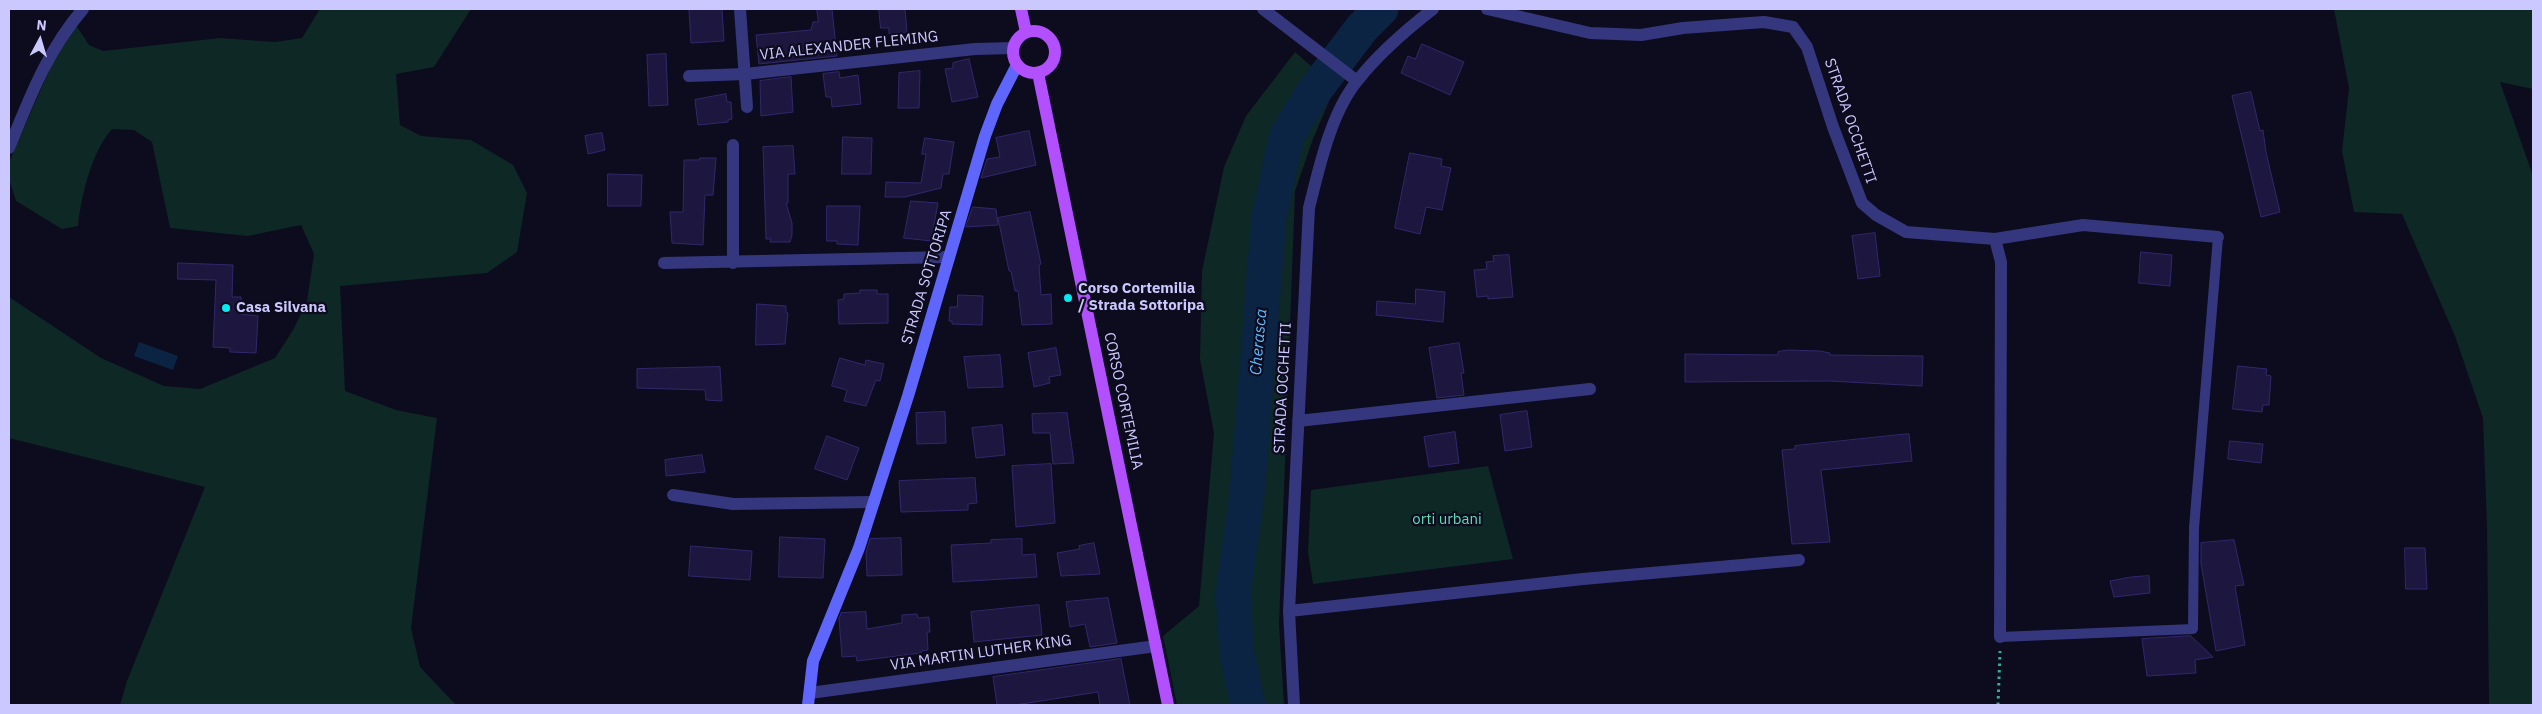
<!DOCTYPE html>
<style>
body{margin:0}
#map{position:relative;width:2542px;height:714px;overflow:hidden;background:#0d0b1e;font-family:"IBM Plex Sans",sans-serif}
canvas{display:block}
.frame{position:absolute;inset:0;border:10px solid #cbc8ff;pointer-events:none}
.north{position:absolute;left:15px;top:15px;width:50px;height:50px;-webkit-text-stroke:4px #0d0b1e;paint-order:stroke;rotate:6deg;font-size:14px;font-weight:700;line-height:20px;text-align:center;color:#cbc8ff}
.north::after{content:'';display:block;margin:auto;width:18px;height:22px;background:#cbc8ff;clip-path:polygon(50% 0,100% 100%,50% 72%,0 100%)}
</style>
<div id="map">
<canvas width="2542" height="714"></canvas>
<div class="frame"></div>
<div class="north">N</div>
</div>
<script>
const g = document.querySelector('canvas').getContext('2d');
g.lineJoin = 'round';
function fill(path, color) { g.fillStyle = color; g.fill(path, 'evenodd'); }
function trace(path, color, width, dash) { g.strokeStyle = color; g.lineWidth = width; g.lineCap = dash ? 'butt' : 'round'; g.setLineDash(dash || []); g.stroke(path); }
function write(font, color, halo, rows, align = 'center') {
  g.font = font + ' "IBM Plex Sans",sans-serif'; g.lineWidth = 4.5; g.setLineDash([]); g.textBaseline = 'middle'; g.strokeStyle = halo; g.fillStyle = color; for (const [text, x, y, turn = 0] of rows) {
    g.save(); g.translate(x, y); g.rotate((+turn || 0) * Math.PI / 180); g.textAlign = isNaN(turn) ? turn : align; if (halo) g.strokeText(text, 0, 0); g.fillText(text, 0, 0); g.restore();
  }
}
fill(new Path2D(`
 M320,9h151l-37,58 -38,7 4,51 21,11 50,4 42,25 14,28 -10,59 -30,21 -147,13 5,105 51,19 41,8 -26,210 9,39 36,38h-336l7,-24 78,-194 -196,-49v-141l92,61 63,28 36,3 75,-31 18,-28 14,-29 7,-47 -13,-29 -53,11 -78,-8 -18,-86 -18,-12 -22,-1c-20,22 -31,67 -34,97l-16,3 -46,-28 -7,-22v-17l43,-98 24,-39 13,20 14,6 117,-13 55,4 27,-4z
 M2334,9h199v80l-33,-7 33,94v529h-44l-2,-179 -4,-108 -28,-82 -53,-122 -48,-2 -12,-61 7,-63z
 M1295,52l40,35 -22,52 -18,52 -16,433 5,81h-107l-14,-69 36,-30 15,-173 -14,-74 2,-88 22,-104 22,-51z
 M1488,466l25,93 -200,25 -5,-32 3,-62z`), '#0e2825');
fill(new Path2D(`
 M139,342l39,14 -5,14 -39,-14z`), '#0b2443');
trace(new Path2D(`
 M1248,705l-11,-51 -4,-60 14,-100 22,-277 18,-82 28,-45 47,-62 19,-19`), '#0b2443', 35);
const building = new Path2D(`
 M722,9l2,32 -33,2 -2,-33z
 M817,9h15l5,47 -78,8 -3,-29 55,-5 2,-8h5z
 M879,9h26l2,23 -18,2v-6h-8z
 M1422,44l42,18 -14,33 -49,-22 7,-17 7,3z
 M666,54l2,51 -19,1 -2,-51z
 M969,59l9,38 -26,5 -7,-33 8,-1v-5z
 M920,71l-1,37h-21l1,-35z
 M839,72l1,6 18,-3 3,29 -29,3 -1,-10h-5l-3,-23z
 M791,77l2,35 -32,4 -1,-35z
 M2251,92l9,39 3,-1 3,22 14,60 -19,5 -29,-121z
 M726,94l1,8h4l1,17 -4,1v2l-30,3 -3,-25z
 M1029,131l7,34 -55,13 6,-19 13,-2 -4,-19z
 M602,133l3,17 -17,4 -3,-18z
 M843,137l29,1 -1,36h-29z
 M925,138l29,4 -5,32h-6l-2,14 -36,9h-20l1,-15 35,1 5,-29h-4z
 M793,146l2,28h-7v29h-2l6,20v12l-2,7h-20l1,-3h-5l-3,-92z
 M1410,153l32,6 -1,7 10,2 -9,42 -16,-3 -6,27 -25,-6z
 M700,158h16l-3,37h-8l-2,50 -31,-2 -2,-31h13l1,-52h15z
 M608,174l34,1 -1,31h-33z
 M911,201l27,2 -7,38 -27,-3z
 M827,206h33l-2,39 -21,-1v-3h-10z
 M973,207l23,2 2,16 -32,2z
 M1030,212l11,52 -2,1 2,30 10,-1 1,30 -30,1 -4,-34h-3l-4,-20h-2l-11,-53z
 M1875,233l5,43 -22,3 -6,-43z
 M2141,252l31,3 -2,31 -31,-3z
 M1509,255l4,42 -25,2v-3l-11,1 -3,-27 13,-1 -1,-7 8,-1 -1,-5z
 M178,263l55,2 -1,32h9v17l17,2 -2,37 -26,-1v-4l-17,-1 3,-67 -38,-1z
 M1416,289l29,3 -2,30 -67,-7 1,-14 38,3z
 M860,290h17v4h11v29l-49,1 -1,-24 6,-1v-5l16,-1z
 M958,295l25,1 -1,29 -30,-1v-3h-3l1,-14h7z
 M757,304l29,2v7h2l-3,31 -29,1z
 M1459,343l5,30h-3l3,22 -27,3 -8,-50z
 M1056,348l5,27 -12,2 1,6 -16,4 -6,-34z
 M1788,350l32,1 10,2v2l93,1 -1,30 -93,-5 -144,1v-28l93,1v-3z
 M1000,355l3,32 -35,1 -4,-31z
 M840,358l25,7 1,-5 18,4 -4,17 -4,-1 -10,26 -22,-5 3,-11 -15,-4z
 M2238,366l29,3 -1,6 5,1 -2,29h-6l-1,7 -29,-3z
 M720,367l2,34 -16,-1 -1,-10 -68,-2v-19z
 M1527,411l5,36 -27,4 -5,-36z
 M945,412l1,31 -29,1 -1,-31z
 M1067,413l7,50 -21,1 -3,-31h-17l-1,-19z
 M1002,425l3,30 -29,3 -4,-30z
 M1455,432l4,31 -30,4 -5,-30z
 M1909,434l3,27 -91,9 9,72 -38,2 -10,-94 13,-1v-3z
 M827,436l32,12 -12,32 -32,-11z
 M2230,441l33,3 -2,19 -33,-4z
 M702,455l3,17 -39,4 -1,-16z
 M1051,464l4,59 -39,4 -4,-61z
 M975,478l2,25 -9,1v6l-67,2 -2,-31z
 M780,537l45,2 -2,39 -44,-1z
 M901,538l1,37 -35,1 -1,-23 4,-14z
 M1022,539v16l13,-1 2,23 -84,5 -2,-37 40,-2v-3z
 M2234,540l10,45 -9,1 10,59 -29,6 -15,-87v-21z
 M1094,543l6,31 -39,2 -4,-23 23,-4 -1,-3z
 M691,546l61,5 -2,29 -61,-4z
 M2405,548h20l2,41h-21z
 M2149,576l1,17 -36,4 -4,-16 21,-4z
 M1108,598l9,45 -27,4 -5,-23 -15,3 -4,-25z
 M1039,605l3,30 -68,7 -3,-30z
 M866,612l1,17 35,-6v-8l15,-1 1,4 11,-1 1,15h-3l1,18 -7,1v2l-64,8 -1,-5 -14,1 -3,-38 2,-6z
 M2191,636l22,21 -18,3 1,13 -49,3 -5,-37z
 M1121,659l9,46h-30l-2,-13 -83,13h-18l-4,-28z`);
fill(building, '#1d173f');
trace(building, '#31286c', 1);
trace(new Path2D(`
 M1998,705l2,-54`), '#2ab1a0', 3, [2.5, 4]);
trace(new Path2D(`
 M2000,637l193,-8 1,-101 24,-291`), '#35377e', 10);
trace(new Path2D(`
 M740,9l7,98
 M1263,9l94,72
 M1487,9l103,24 51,2 42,-7 81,-6 29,5 14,20 26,80 29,76 14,12 30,17 89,7 88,-14 135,12
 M689,76l56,-2 230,-25 38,-1
 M9,148c21,-51 38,-97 74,-139
 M1995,239l6,23 -1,375
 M664,263l285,-6
 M733,263v-118
 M1298,421l292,-32
 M673,495l60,9 141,-2
 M1289,611l294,-32 216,-19
 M810,693l346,-47
 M1294,705l-5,-94 20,-403c10,-40 22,-96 49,-128 21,-27 48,-50 75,-71`), '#35377e', 12);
trace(new Path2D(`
 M808,705l5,-44 46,-113 49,-152 77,-260 12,-32 20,-39`), '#5f66ff', 12);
trace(new Path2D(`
 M1021,9l5,23
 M1013 52a21 21 0 1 1 42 0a21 21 0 1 1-42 0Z
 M1038,73l130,632`), '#b24fff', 12);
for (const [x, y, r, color] of [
 [1068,298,5,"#00ecf3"],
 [226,308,5,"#00ecf3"]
]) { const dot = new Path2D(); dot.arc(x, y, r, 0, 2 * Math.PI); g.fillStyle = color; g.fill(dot); trace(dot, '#0d0b1e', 2); }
write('15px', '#cbc8ff', '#0d0b1e', [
 ["VIA ALEXANDER FLEMING",849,46,-6],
 ["STRADA OCCHETTI",1850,121,71],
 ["STRADA SOTTORIPA",927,277,-73],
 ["STRADA OCCHETTI",1283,388,-87],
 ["CORSO CORTEMILIA",1123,401,78],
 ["VIA MARTIN LUTHER KING",981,653,-8]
]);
write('bold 15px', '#cbc8ff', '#0d0b1e', [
 ["Corso Cortemilia",1078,289],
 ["/ Strada Sottoripa",1078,306],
 ["Casa Silvana",236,308]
], 'left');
write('15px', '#53e1b4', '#0d0b1e', [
 ["orti urbani",1447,520]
]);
write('italic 16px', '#56bcff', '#0d0b1e', [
 ["Cherasca",1259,342,-85]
]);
</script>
